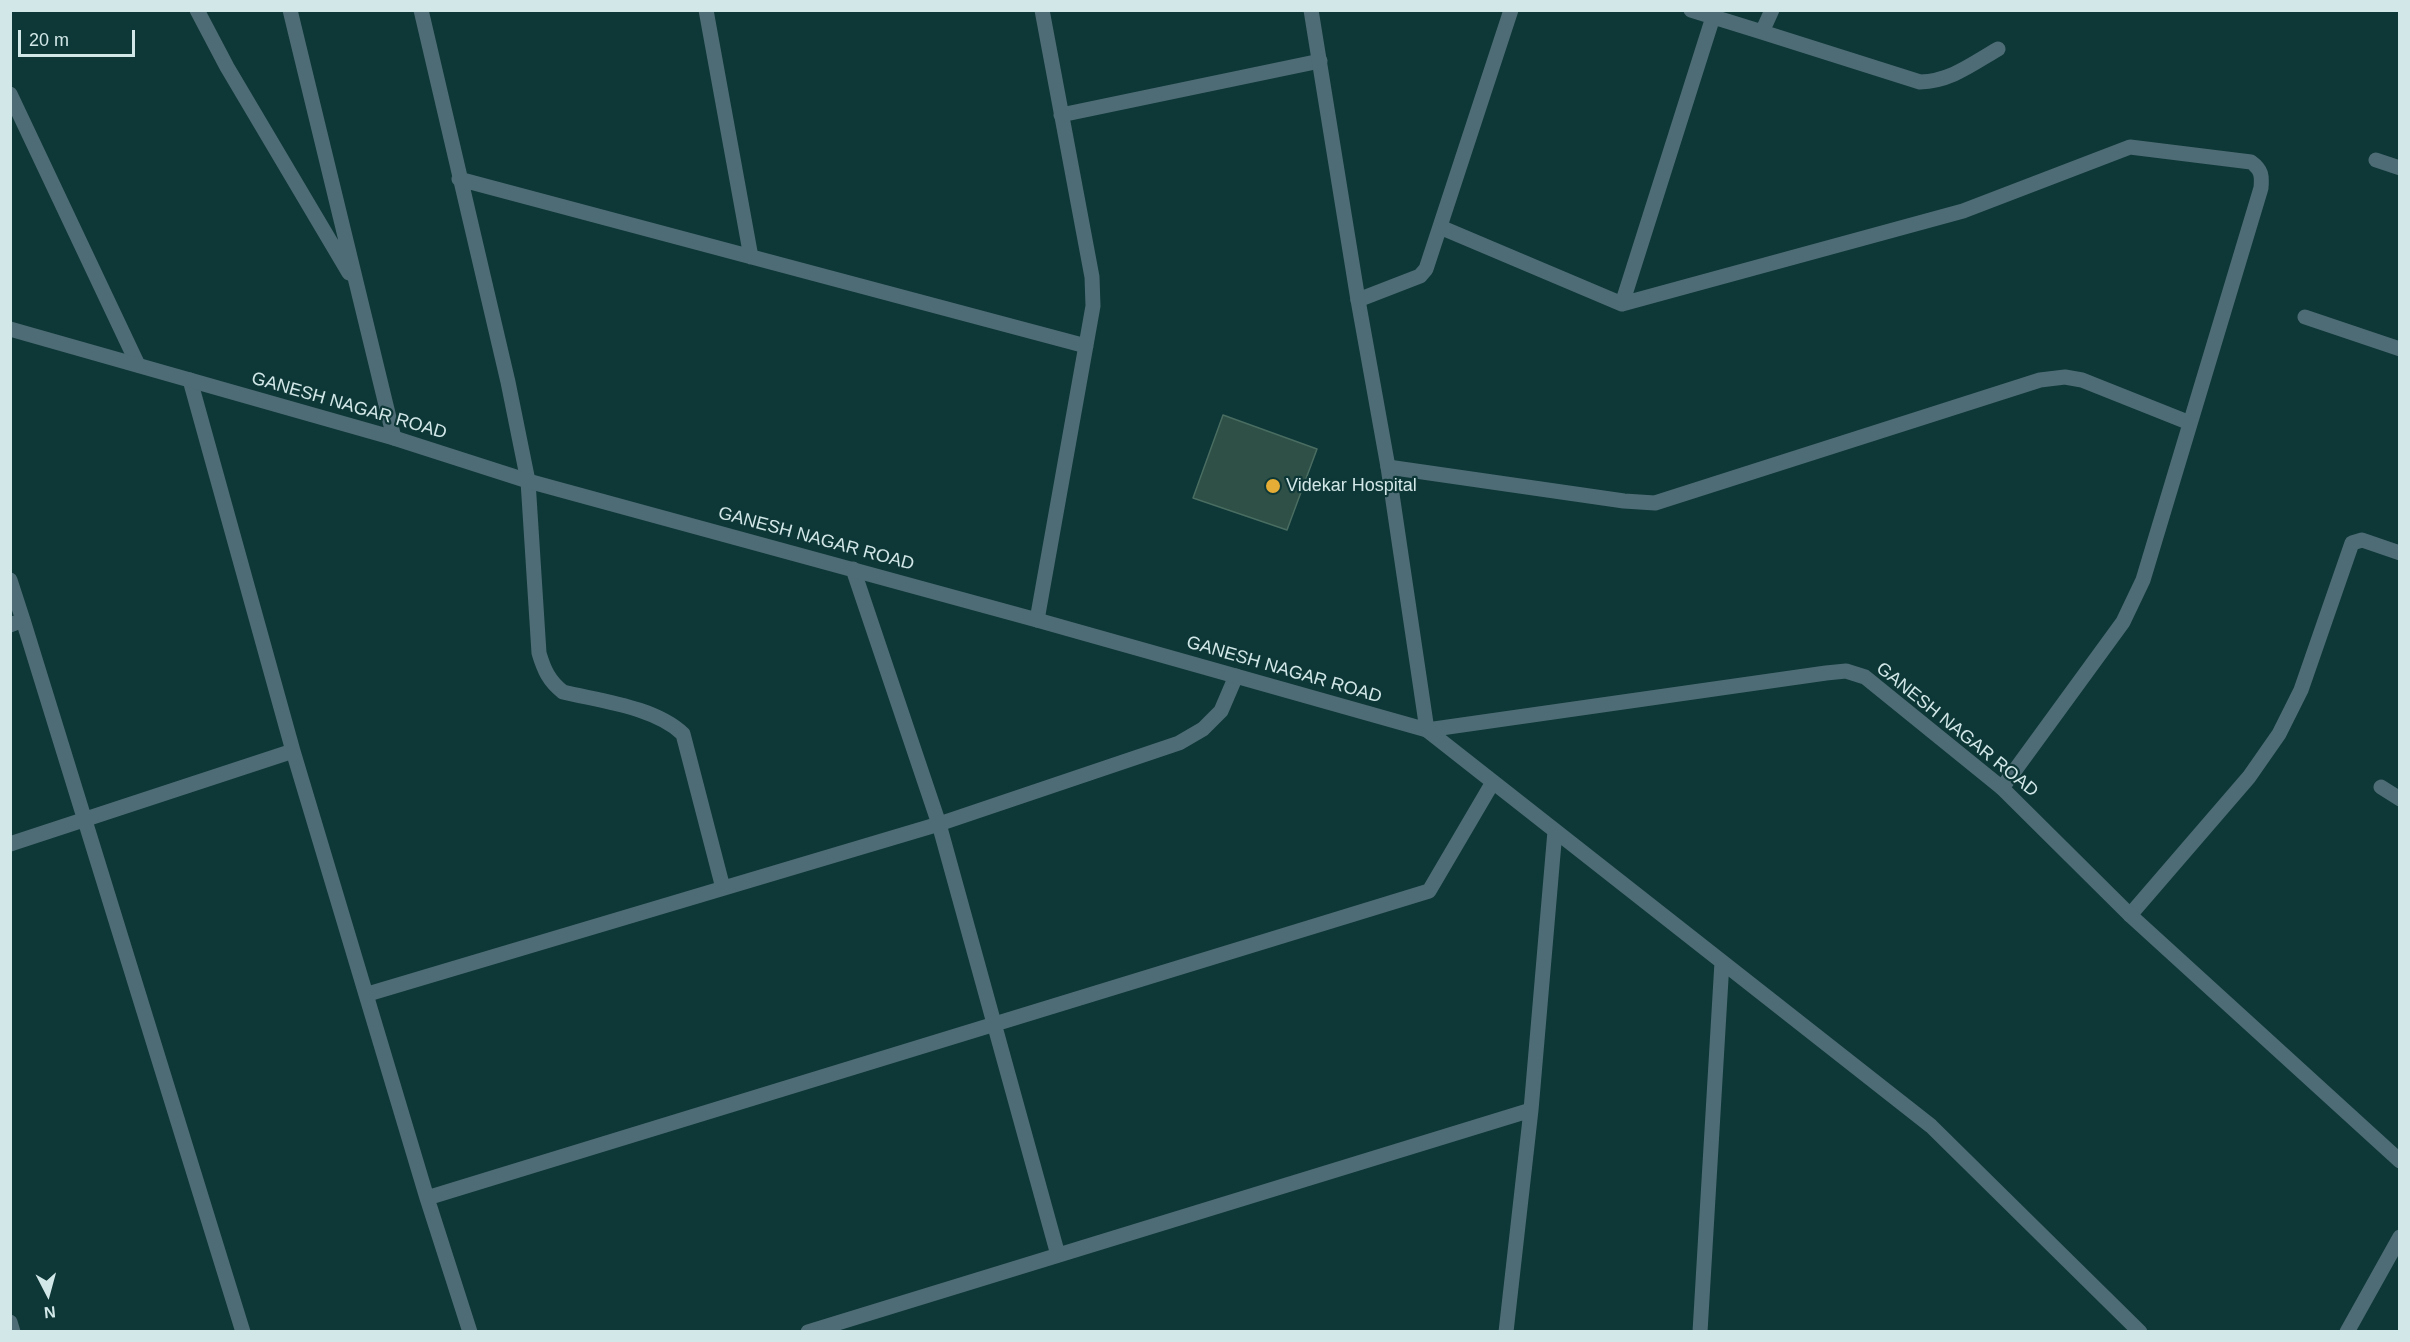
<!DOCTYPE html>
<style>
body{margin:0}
#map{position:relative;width:2410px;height:1342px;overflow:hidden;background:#0e3737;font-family:Arial,sans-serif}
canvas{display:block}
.frame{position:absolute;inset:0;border:12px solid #d2e7e7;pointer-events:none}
.north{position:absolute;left:18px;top:1264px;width:60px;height:60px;-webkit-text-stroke:4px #0e3737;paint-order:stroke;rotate:174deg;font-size:16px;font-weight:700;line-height:24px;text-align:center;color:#d2e7e7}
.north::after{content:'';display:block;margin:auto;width:21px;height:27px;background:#d2e7e7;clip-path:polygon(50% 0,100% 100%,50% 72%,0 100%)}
.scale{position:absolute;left:18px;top:30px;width:117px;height:27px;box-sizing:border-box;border:3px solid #d2e7e7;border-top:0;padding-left:8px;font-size:18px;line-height:21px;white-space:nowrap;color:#d2e7e7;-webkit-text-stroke:4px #0e3737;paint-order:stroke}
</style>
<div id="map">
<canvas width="2410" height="1342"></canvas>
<div class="frame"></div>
<div class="north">N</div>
<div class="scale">20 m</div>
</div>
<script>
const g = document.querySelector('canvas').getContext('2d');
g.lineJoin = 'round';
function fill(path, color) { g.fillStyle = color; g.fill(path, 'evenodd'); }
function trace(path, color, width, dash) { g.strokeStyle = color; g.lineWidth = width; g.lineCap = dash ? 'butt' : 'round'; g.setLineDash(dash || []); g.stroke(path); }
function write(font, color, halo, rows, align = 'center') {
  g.font = font + ' Arial,sans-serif'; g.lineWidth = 4.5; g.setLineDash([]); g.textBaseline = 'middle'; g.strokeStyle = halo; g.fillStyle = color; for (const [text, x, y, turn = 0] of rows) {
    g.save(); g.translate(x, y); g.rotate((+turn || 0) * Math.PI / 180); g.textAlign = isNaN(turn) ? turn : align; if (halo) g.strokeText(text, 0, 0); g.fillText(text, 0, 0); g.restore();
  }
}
const building = new Path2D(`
 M1223,415l94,34 -30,81 -94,-32z`);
fill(building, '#2e5046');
trace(building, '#4a6d62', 1.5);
trace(new Path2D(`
 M197,10l30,57 122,206
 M290,10l104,428
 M421,10l87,372 20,99 11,172c5,17 10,28 24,39 37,9 92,15 120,42l40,154
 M706,10l45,247
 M1691,10l71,22 10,-22
 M1762,32l158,50c31,-1 52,-18 78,-33
 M10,94l128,271
 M1061,115l259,-54
 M2376,160l24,8
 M459,179l627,167
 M1440,227l182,77 341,-93 167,-64 121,15c11,8 11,14 10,26l-118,392 -20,42 -121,166
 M1358,300l62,-24 6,-7 85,-259
 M1622,304l91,-287
 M2305,317l95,32
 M190,380l103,371 134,447 43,134
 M1388,467l236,34 31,2 385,-123 25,-3 17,3 108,43
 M853,569l86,255 119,431
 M10,580l13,40 -13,5
 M23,620l220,712
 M1037,620l56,-314 -1,-29 -50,-267
 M1427,730l504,396 209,206
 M2381,787l19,12
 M10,844l283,-93
 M2130,915l119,-138 30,-43 22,-44 51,-147 10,-3 38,13
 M368,994l571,-170 240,-81 24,-14 18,-18 15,-35
 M427,1198l1002,-307 64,-109
 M10,1322l3,10
 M808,1332l723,-222 24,-279
 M1506,1332l25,-222
 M1700,1332l22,-370
 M2347,1332l53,-95`), '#4e6c75', 15);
trace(new Path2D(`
 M1311,10l47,290 30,167 39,263
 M10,329l384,109 134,43 509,139 390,110 399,-57 20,-2 19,6 137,111 128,127 270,246`), '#4e6c75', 15);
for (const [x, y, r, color] of [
 [1273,486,8,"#e5ad35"]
]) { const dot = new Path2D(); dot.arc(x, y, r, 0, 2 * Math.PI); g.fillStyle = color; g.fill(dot); trace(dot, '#0e3737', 2); }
write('18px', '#d2e7e7', '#0e3737', [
 ["GANESH NAGAR ROAD",349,406,16],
 ["GANESH NAGAR ROAD",816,539,15],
 ["GANESH NAGAR ROAD",1284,670,16],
 ["GANESH NAGAR ROAD",1957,730,39]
]);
write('18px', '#d2e7e7', '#0e3737', [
 ["Videkar Hospital",1286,486]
], 'left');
</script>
